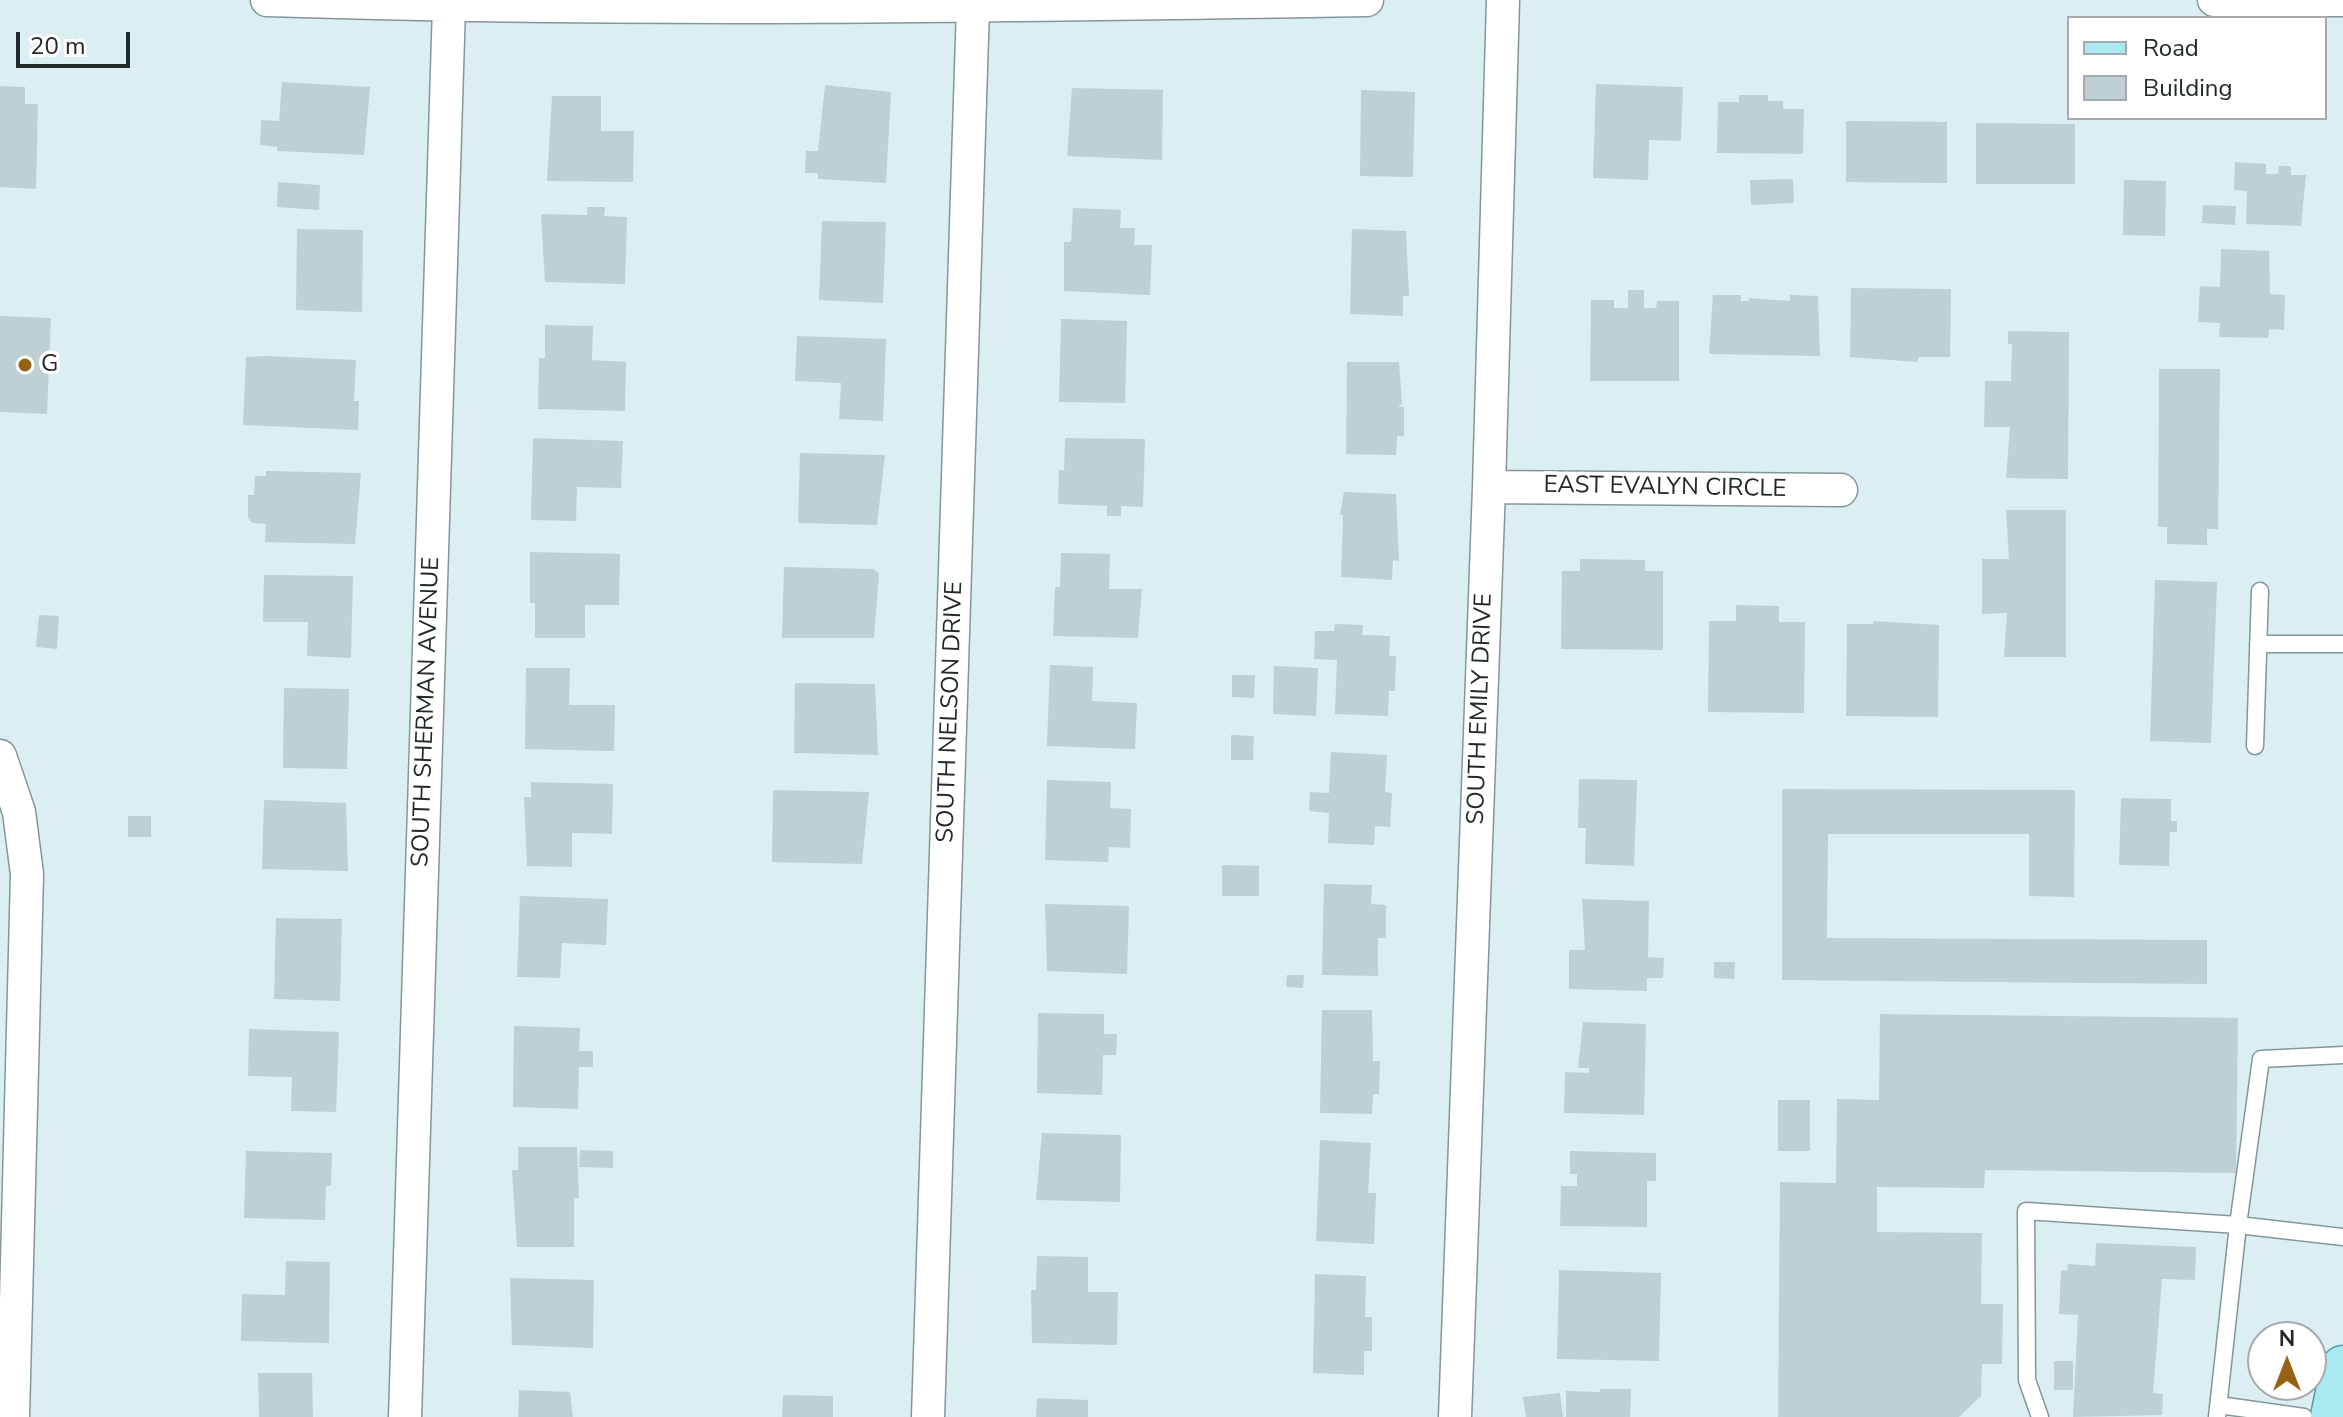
<!DOCTYPE html>
<style>
body{margin:0}
#map{position:relative;width:2343px;height:1417px;overflow:hidden;background:#dbeef1;font-family:"Nunito Sans",sans-serif}
canvas{display:block}
.legend{position:absolute;left:2067px;top:16px;width:260px;height:104px;box-sizing:border-box;background:#fff;border:2px solid #a7a9aa;margin:0;padding:10px 14px;list-style:none;font-size:24px;color:#22292a}
.legend li{display:flex;align-items:center;gap:16px;height:40px}
.legend b{width:40px;border:2px solid #a7a9aa}
.north{position:absolute;left:2247px;top:1321px;width:80px;height:80px;box-sizing:border-box;background:#fff;border:2px solid #a7a9aa;border-radius:50%;rotate:0deg;font-size:22px;font-weight:700;line-height:32px;text-align:center;color:#22292a}
.north::after{content:'';display:block;margin:auto;width:28px;height:36px;background:#966316;clip-path:polygon(50% 0,100% 100%,50% 72%,0 100%)}
.scale{position:absolute;left:16px;top:32px;width:114px;height:36px;box-sizing:border-box;border:4px solid #22292a;border-top:0;padding-left:10px;font-size:24px;line-height:28px;white-space:nowrap;color:#22292a;-webkit-text-stroke:6px #fff;paint-order:stroke}
</style>
<div id="map">
<canvas width="2343" height="1417"></canvas>
<ul class="legend">
<li><b style="height:10px;background:#abe9f2"></b>Road</li>
<li><b style="height:22px;background:#bed0d3"></b>Building</li>
</ul>
<div class="north">N</div>
<div class="scale">20 m</div>
</div>
<script>
const g = document.querySelector('canvas').getContext('2d');
g.lineJoin = 'round';
function fill(path, color) { g.fillStyle = color; g.fill(path, 'evenodd'); }
function trace(path, color, width, dash) { g.strokeStyle = color; g.lineWidth = width; g.lineCap = dash ? 'butt' : 'round'; g.setLineDash(dash || []); g.stroke(path); }
function write(font, color, halo, rows, align = 'center') {
  g.font = font + ' "Nunito Sans",sans-serif'; g.lineWidth = 7; g.setLineDash([]); g.textBaseline = 'middle'; g.strokeStyle = halo; g.fillStyle = color; for (const [text, x, y, turn = 0] of rows) {
    g.save(); g.translate(x, y); g.rotate((+turn || 0) * Math.PI / 180); g.textAlign = isNaN(turn) ? turn : align; if (halo) g.strokeText(text, 0, 0); g.fillText(text, 0, 0); g.restore();
  }
}
fill(new Path2D(`
 M282,82l88,5 -6,68 -87,-4v-4l-17,-2 1,-25 18,1z
 M1596,84l87,3 -2,54 -32,-1 -1,40 -55,-2z
 M825,85l66,7 -5,91 -68,-4v-6h-13l1,-22h12z
 M0,86l25,1v17h13l-2,85 -36,-2z
 M1072,88l91,2 -1,70 -95,-4z
 M1361,90l54,2 -2,85 -53,-1z
 M1739,95h29v6h15v8h21l-1,45 -86,-1 1,-51h21z
 M552,96h49v35h33l-1,51 -86,-1z
 M1846,121l101,1v61l-101,-1z
 M1976,123l99,1v60h-99z
 M2235,162l31,2v10h12l1,-8h12v9h15l-5,51 -55,-2 1,-33 -13,-1z
 M1793,179l1,24 -43,2 -1,-25z
 M2124,180l42,1 -1,55 -42,-1z
 M278,182l42,3 -1,25 -42,-3z
 M2203,205l33,1 -1,19 -33,-2z
 M587,207h18l-1,9 23,1 -2,67 -80,-2 -4,-68 46,1z
 M1073,208l48,2 -1,18h15l-1,17h18l-2,50 -86,-4v-49h7z
 M822,221l64,1 -3,81 -64,-3z
 M297,229l66,1 -1,82 -66,-2z
 M1352,229l54,2 3,65h-6v20l-53,-2z
 M2221,249l48,2 1,43 15,1 -1,35 -15,-1 -1,9 -49,-1 1,-14 -22,-1 2,-36 20,1z
 M1851,288l100,1 -1,68h-32v5l-68,-5z
 M1628,290h16v18h12l1,-7h22v80h-89l1,-81h23v8h14z
 M1713,295h28v6h8v-3l41,3v-6l28,1 2,60 -111,-2z
 M0,316l51,2 -4,96 -47,-2z
 M1061,319l66,2 -2,82 -66,-1z
 M545,325l48,1 -1,34 34,2 -1,49 -87,-2 1,-51h6z
 M2008,331l61,1 -1,147 -62,-1 4,-51h-26l1,-46h26l1,-37h-4z
 M797,336l89,3 -3,82 -44,-2 2,-36 -46,-2z
 M266,356l90,4 -2,41h5l-1,29 -115,-5 3,-68z
 M1347,362h52l3,42 -4,3h6v29h-7l-1,19 -50,-1z
 M2159,369h61l-2,160h-11v16l-40,-1v-17h-9z
 M533,438l90,3 -2,47 -44,-1 -1,34 -45,-1z
 M1065,438l80,1 -2,68 -22,-1v10h-14v-10l-49,-2 1,-34h5z
 M800,453l85,2 -8,70 -79,-2z
 M266,471l95,2 -6,71 -90,-2 1,-18 -13,-1 -5,-5v-23h6l1,-19h11z
 M1344,492l52,2 3,67 -6,-1 -1,20 -51,-3 2,-62h-3z
 M2006,510h60v147h-62l3,-44 -25,1v-55h27z
 M530,552l90,2 -1,51h-34v33h-50v-35h-5z
 M1061,553l49,1 -1,35h33l-4,49 -85,-2 2,-49h5z
 M1580,559l65,1v11h18v79l-102,-1 1,-78h18z
 M784,567l89,2 6,4 -5,65h-92z
 M264,575l89,1 -2,82 -44,-2 1,-34h-45z
 M2155,580l62,2 -6,161 -61,-2z
 M1736,605l43,1v16h26l-1,91 -96,-1 1,-91h27z
 M39,615l20,1 -2,33 -21,-2z
 M1873,621l66,4 -1,92 -92,-1 1,-92h26z
 M1335,624l28,1 -1,10 28,1 -1,20h7l-1,35h-6l-1,25 -53,-2 2,-54 -23,-1 1,-28h19z
 M1050,665l43,2 -1,34 45,2 -2,46 -88,-3z
 M1274,666l44,2 -2,48 -43,-2z
 M526,668h44l-1,37h46l-1,46 -89,-2z
 M1232,675h23l-1,23 -22,-1z
 M795,683l80,1 3,71 -84,-2z
 M284,688l65,1 -2,80 -64,-1z
 M1231,735l23,1 -1,24h-22z
 M1331,752l56,3 -2,37 7,1 -2,34 -15,-1 -1,19 -46,-2 1,-30 -20,-2 1,-19 19,1z
 M1579,779l58,1 -3,86 -49,-2 1,-36h-8z
 M1047,780l64,2 -1,26 21,1 -1,39 -21,-1 -1,15 -63,-2z
 M531,782l82,2 -1,50 -40,-1v34l-45,-1 -3,-69h7z
 M1782,789l293,1 -1,107 -45,-1v-62h-201l-1,104 380,2v44l-425,-4z
 M773,790l96,2 -7,72 -90,-2z
 M2121,798l50,1v22h6v11h-7l-1,34 -50,-1z
 M264,800l82,3 2,68 -86,-2z
 M128,816h23v21h-23z
 M1222,865l37,1v30h-37z
 M1324,884l48,1 -1,19 15,1v33h-8v38l-56,-1z
 M520,896l88,3 -2,46 -44,-2 -2,35 -43,-1z
 M1582,899l67,2 -1,56 16,1 -1,20h-16v13l-78,-2v-39h16z
 M1045,904l84,2 -2,68 -80,-3z
 M276,918l66,1 -2,82 -66,-2z
 M1714,962h21l-1,17 -20,-1z
 M1287,975h17l-1,13 -17,-1z
 M1322,1010h50l1,51h7l-1,33h-6l-1,20 -52,-1z
 M1038,1013l66,1v20h13l-1,21h-13l-1,40 -65,-2z
 M1880,1014l358,4 -2,155 -251,-3 -1,18 -107,-1v45l105,1 -1,71h22l-1,60h-20l-1,32 -22,21h-181l2,-235 56,1 1,-84 42,1z
 M1583,1022l63,2 -2,91 -80,-2 1,-41 24,1v-5h-11z
 M514,1026l66,2 -1,23h14v16h-14l-1,42 -65,-2z
 M249,1029l90,3 -3,80 -45,-1 1,-34 -44,-1z
 M1778,1100h32v51h-32z
 M1042,1133l79,2 -1,67 -84,-2z
 M1320,1140l51,3 -3,50h8l-2,51 -58,-3z
 M518,1147h59l2,51h-5v49h-57l-5,-77h6z
 M580,1150l33,1v17l-34,-1z
 M246,1151l86,2 -1,33h-5l-1,34 -81,-2z
 M1570,1151l86,2v28h-9v46l-87,-1 1,-40h16v-12h-7z
 M2096,1243l100,4 -1,33 -33,-1 -9,114 10,1 -1,21 -89,2 5,-102 -19,-1 2,-44 6,1 1,-7 27,2z
 M1037,1256l51,1v35h30l-1,53 -85,-2 -1,-53h5z
 M286,1261l44,1 -1,81 -88,-2 1,-47 43,1z
 M1559,1270l102,3 -2,88 -102,-2z
 M1315,1274l51,2 -1,41h7v34h-8v24l-51,-2z
 M510,1278l84,2 -1,68 -81,-3z
 M2054,1361h19v29h-19z
 M258,1373h54l1,44h-54z
 M1600,1389h31l-1,28h-64v-26l34,1z
 M519,1390l51,2 3,25h-55z
 M1560,1393l3,24h-37l-3,-20z
 M783,1395l50,1v21h-51z
 M1037,1398l51,2v17h-52z`), '#bed0d3');
const service = new Path2D(`
 M2258,644h85
 M2255,746l5,-155
 M2219,1405l85,12
 M2040,1417l-13,-37 -1,-169 212,14 23,-166 82,-4
 M2217,1417l21,-192 105,12`);
const minor = new Path2D(`
 M267,0c366,12 733,6 1100,0
 M2214,0h129
 M1489,487l352,3
 M0,756l19,56 8,62 -14,543
 M405,1417l44,-1411
 M928,1417l45,-1411
 M1455,1417l34,-930 14,-487`);
const primary = new Path2D(`
 M2333,1417l10,-49`);
trace(service, '#859698', 19);
trace(minor, '#859698', 35);
trace(primary, '#579ca7', 47);
trace(service, '#fff', 16);
trace(minor, '#fff', 32);
trace(primary, '#abe9f2', 44);
for (const [x, y, r, color] of [
 [25,365,8,"#966316"]
]) { const dot = new Path2D(); dot.arc(x, y, r, 0, 2 * Math.PI); g.fillStyle = color; g.fill(dot); trace(dot, '#fff', 3); }
write('24px', '#22292a', '#fff', [
 ["G",41,365]
], 'left');
write('24px', '#22292a', '#fff', [
 ["EAST EVALYN CIRCLE",1665,488,1],
 ["SOUTH EMILY DRIVE",1481,709,-88],
 ["SOUTH SHERMAN AVENUE",427,712,-88],
 ["SOUTH NELSON DRIVE",951,712,-88]
]);
</script>
